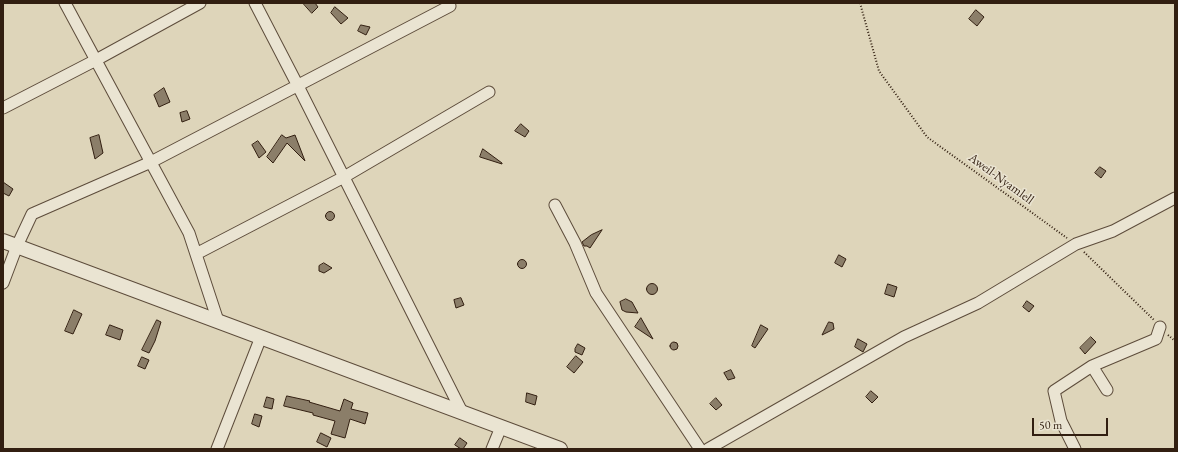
<!DOCTYPE html>
<style>
body{margin:0}
#map{position:relative;width:1178px;height:452px;overflow:hidden;background:#ded5ba;font-family:"EB Garamond",serif}
canvas{display:block}
.frame{position:absolute;inset:0;border:4px solid #321f11;pointer-events:none}
.scale{position:absolute;left:1032px;top:418px;width:76px;height:18px;box-sizing:border-box;border:2px solid #321f11;border-top:0;padding-left:5px;font-size:12px;line-height:14px;white-space:nowrap;color:#321f11;-webkit-text-stroke:3px #eae4d2;paint-order:stroke}
</style>
<div id="map">
<canvas width="1178" height="452"></canvas>
<div class="frame"></div>
<div class="scale">50 m</div>
</div>
<script>
const g = document.querySelector('canvas').getContext('2d');
g.lineJoin = 'round';
function fill(path, color) { g.fillStyle = color; g.fill(path, 'evenodd'); }
function trace(path, color, width, dash) { g.strokeStyle = color; g.lineWidth = width; g.lineCap = dash ? 'butt' : 'round'; g.setLineDash(dash || []); g.stroke(path); }
function write(font, color, halo, rows, align = 'center') {
  g.font = font + ' "EB Garamond",serif'; g.lineWidth = 3; g.setLineDash([]); g.textBaseline = 'middle'; g.strokeStyle = halo; g.fillStyle = color; for (const [text, x, y, turn = 0] of rows) {
    g.save(); g.translate(x, y); g.rotate((+turn || 0) * Math.PI / 180); g.textAlign = isNaN(turn) ? turn : align; if (halo) g.strokeText(text, 0, 0); g.fillText(text, 0, 0); g.restore();
  }
}
const building = new Path2D(`
 M303,3h12l3,4 -6,6z
 M335,7l13,11 -7,6 -10,-11z
 M976,10l8,7 -7,9 -8,-7z
 M361,25l9,2 -4,8 -8,-4z
 M164,88l6,14 -11,5 -5,-12z
 M187,111l3,8 -8,3 -2,-9z
 M521,124l8,7 -4,6 -10,-6z
 M99,135l4,18 -8,6 -5,-21z
 M282,135l4,3 9,-3 10,26 -18,-18 -14,20 -6,-6z
 M258,141l8,11 -7,6 -7,-13z
 M483,149l19,14v1l-22,-7z
 M1100,167l6,4 -5,7 -6,-5z
 M3,182l10,7 -4,7 -6,-3z
 M325.5 216a4.5 4.5 0 1 1 9 0a4.5 4.5 0 1 1-9 0Z
 M602,230l-12,18 -3,-2h-3l-2,-4 9,-7z
 M839,255l7,4 -4,8 -7,-4z
 M517.5 264a4.5 4.5 0 1 1 9 0a4.5 4.5 0 1 1-9 0Z
 M324,263l8,5 -8,5 -5,-2v-5z
 M646.5 289a5.5 5.5 0 1 1 11 0a5.5 5.5 0 1 1-11 0Z
 M888,284l9,3 -3,10 -9,-3z
 M461,298l3,7 -8,3 -2,-8z
 M626,299l6,3 6,11 -12,-1 -4,-2 -2,-8z
 M1027,301l7,5 -5,6 -6,-5z
 M74,310l8,4 -9,20 -8,-3z
 M641,318l12,21 -18,-12z
 M157,320l4,2 -6,19 -6,12 -7,-3z
 M829,322l4,1 1,6 -12,6 5,-10z
 M110,325l13,5 -3,10 -14,-5z
 M761,325l7,4 -13,19 -3,-2z
 M1091,337l5,5 -11,12 -5,-6z
 M858,339l9,5 -4,8 -8,-5z
 M670 346a4 4 0 1 1 8 0a4 4 0 1 1-8 0Z
 M578,344l7,4 -3,7 -7,-3v-3z
 M576,356l7,6 -9,11 -7,-6z
 M142,357l7,3 -4,9 -7,-3z
 M731,370l4,8 -7,2 -4,-7z
 M871,391l7,6 -6,6 -6,-6z
 M527,393l10,3 -2,9 -9,-3z
 M287,396l23,5 -1,1 31,9 4,-12 9,4 -2,6 17,4 -3,11 -15,-5 -5,19 -14,-4 4,-13 -22,-6v-2l-29,-7z
 M267,397l7,2 -2,10 -8,-2z
 M716,398l6,7 -6,5 -6,-6z
 M255,414l7,2 -3,11 -7,-3z
 M321,433l10,5 -4,9 -10,-5z
 M460,438l7,5 -4,6h-2l-6,-4z`);
fill(building, '#8b7e69');
trace(building, '#321f11', 1);
const minor = new Path2D(`
 M65,3l124,230 29,88
 M255,3l43,83 164,326
 M3,108l93,-48 104,-57
 M555,205l20,38 21,50 104,156
 M196,254l148,-77 145,-85
 M3,283l14,-37 15,-32 119,-52 299,-156
 M1092,366l64,-27 4,-12
 M217,449l44,-112
 M492,449l9,-22
 M708,449l196,-112 74,-34 98,-59 37,-13 62,-33
 M1075,449l-14,-28 -7,-30 38,-25 15,24`);
const tertiary = new Path2D(`
 M3,241l557,208`);
trace(minor, '#5d4c3b', 13);
trace(tertiary, '#5d4c3b', 16);
trace(new Path2D(`
 M860,3l19,68 48,66 140,101
 M1084,252l70,68
 M1168,335l7,6`), '#321f11', 2, [1, 2]);
trace(minor, '#eae4d2', 11);
trace(tertiary, '#eae4d2', 14);
write('13px', '#321f11', '#eae4d2', [
 ["Aweil-Nyamlell",1001,179,36]
]);
</script>
